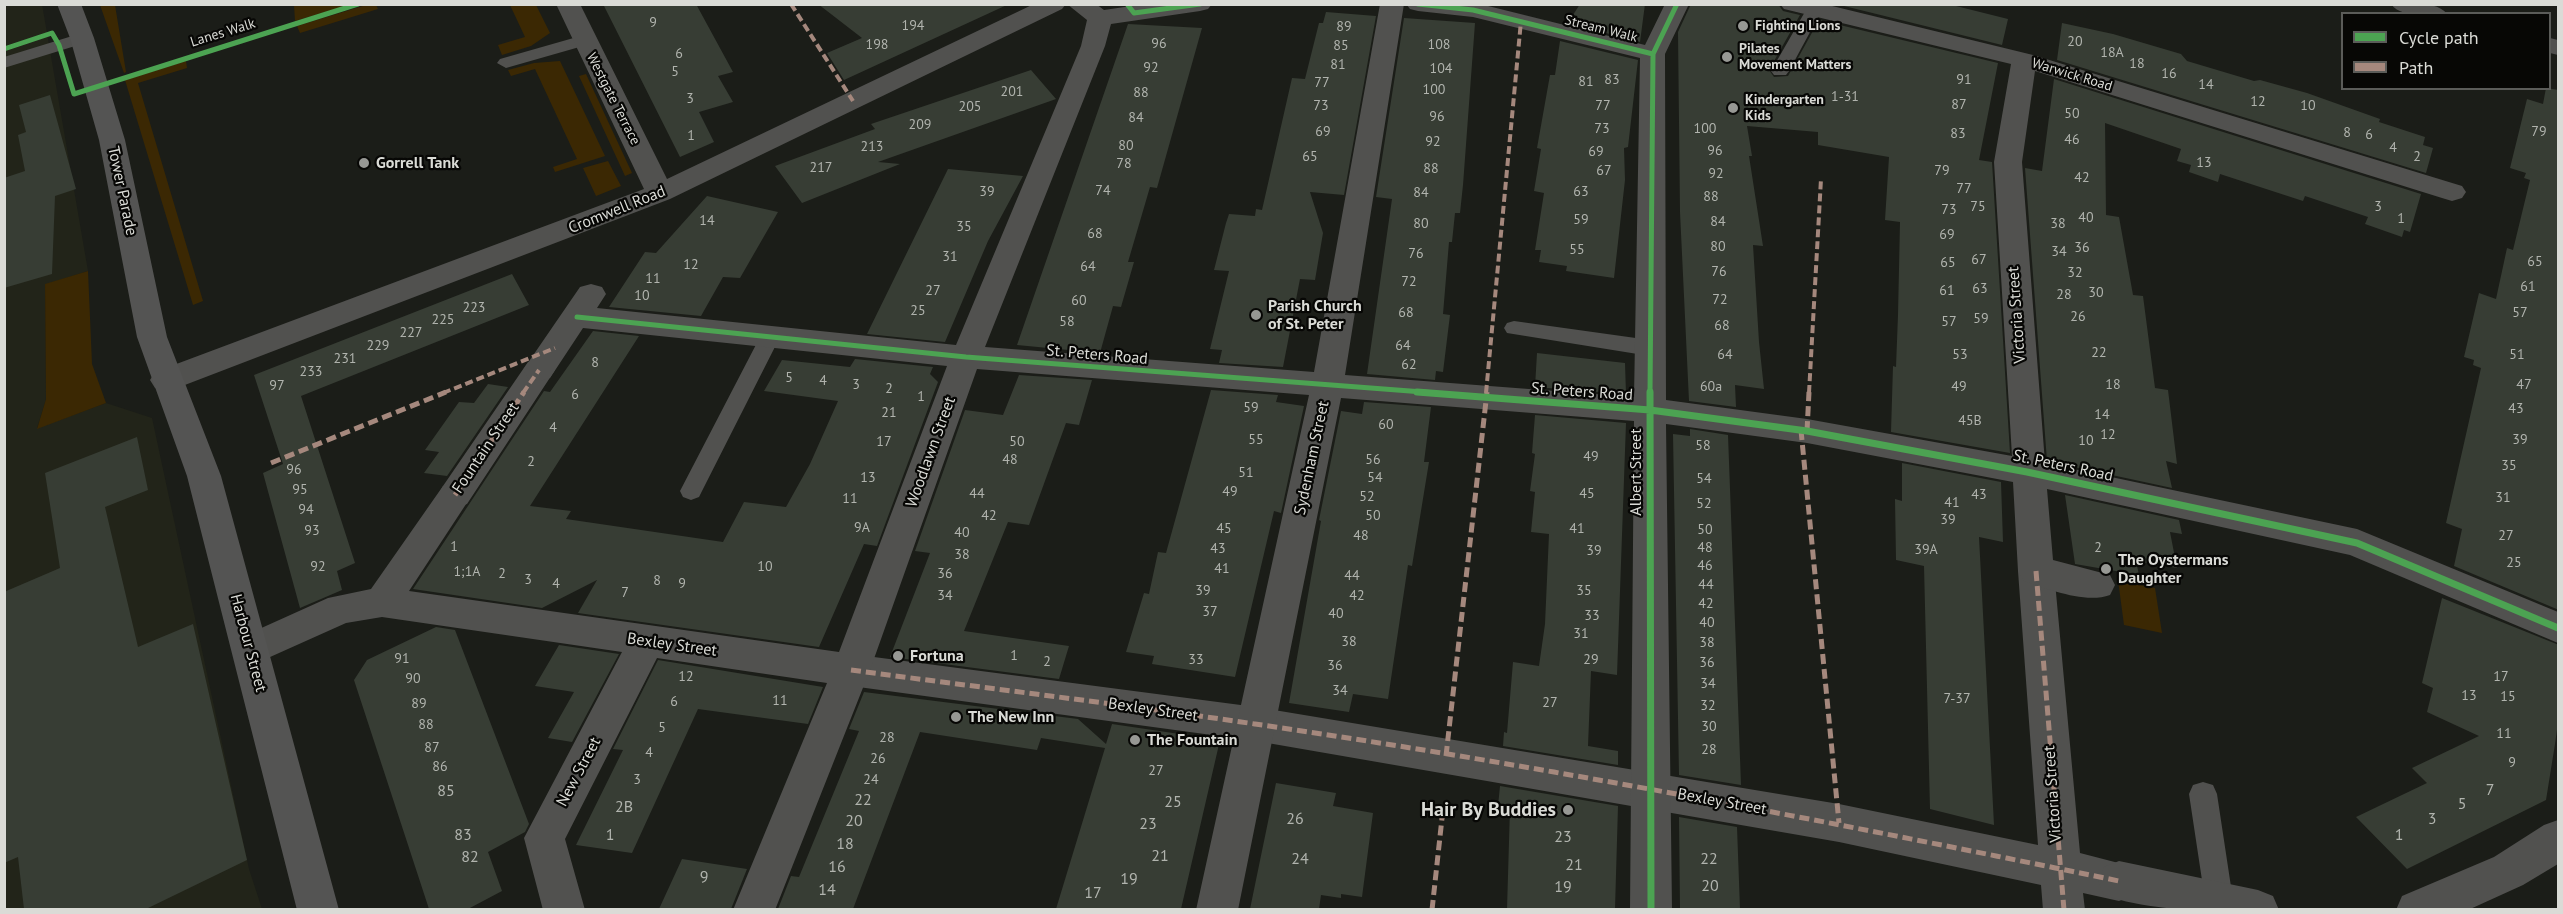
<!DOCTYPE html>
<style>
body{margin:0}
#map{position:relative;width:2563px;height:914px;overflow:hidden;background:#1b1d18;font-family:"PT Sans",sans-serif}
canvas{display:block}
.frame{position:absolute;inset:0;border:6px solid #dadbd6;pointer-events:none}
.legend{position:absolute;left:2341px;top:12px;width:210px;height:78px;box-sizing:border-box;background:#070705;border:2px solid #5b5c59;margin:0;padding:8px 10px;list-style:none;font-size:18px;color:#dadbd6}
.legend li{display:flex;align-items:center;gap:12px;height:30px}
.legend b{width:30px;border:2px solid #5b5c59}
</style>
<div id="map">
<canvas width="2563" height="914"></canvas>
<div class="frame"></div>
<ul class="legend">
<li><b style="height:8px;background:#4ca352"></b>Cycle path</li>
<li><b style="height:8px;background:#a5887d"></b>Path</li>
</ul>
</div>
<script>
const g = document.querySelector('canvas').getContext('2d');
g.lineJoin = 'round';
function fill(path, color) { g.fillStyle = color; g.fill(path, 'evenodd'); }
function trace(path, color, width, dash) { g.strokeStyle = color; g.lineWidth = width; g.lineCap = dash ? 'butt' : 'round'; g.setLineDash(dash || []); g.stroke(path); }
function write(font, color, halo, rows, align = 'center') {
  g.font = font + ' "PT Sans",sans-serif'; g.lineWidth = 4.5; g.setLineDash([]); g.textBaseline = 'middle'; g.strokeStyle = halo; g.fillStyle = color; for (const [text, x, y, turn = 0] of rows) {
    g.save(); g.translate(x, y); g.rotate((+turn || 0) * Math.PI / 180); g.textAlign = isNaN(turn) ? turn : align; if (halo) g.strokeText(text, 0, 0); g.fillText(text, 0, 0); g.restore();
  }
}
fill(new Path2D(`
 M42,4l46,267 -43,14 1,114 -9,29 69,-25 46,15 97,451 13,40 -257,1 -1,-905z`), '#222419');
fill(new Path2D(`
 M100,5h15l11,67 -2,1z
 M294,5v-1l55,1 -54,16z
 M366,5h10l2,4 -78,24 -3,-7z
 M510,5h26l14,28 -19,13 -29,9 -4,-10 27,-8z
 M186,61l1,7 -49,15 65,218 -10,4 -68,-225z
 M560,61l45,95 -50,16 -2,-5 24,-8 -42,-90 -24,7 -3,-6 26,-7z
 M586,74l46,99 -7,3 -46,-100z
 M608,161l13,25 -25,10 -13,-28z
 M88,271l4,93 14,39 -69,26 9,-30 -1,-115z
 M2118,580l37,8 7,45 -38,-8z`), '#3b2803');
fill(new Path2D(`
 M603,4h93l37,68 -15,4 15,26 -34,10 15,30 -34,15z
 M818,4h191l-165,76 -17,-27 35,-15z
 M1580,4h65l-5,38 -72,-19z
 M1691,4h87l5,7 17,4 -31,55 5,7 14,-1 31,-56 179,43 -19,97 13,2 18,291 -119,-21 2,-66 3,1 2,-52 2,-93 -15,-2 4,-63 -71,-12v-13l-71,-6 5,30h-3l14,90 -10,-1 6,97 5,47 -29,-4 1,22 -47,-6 -9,-189 -2,-180z
 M1836,4h112l60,15 -6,26z
 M1326,12l50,4 -32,179 -34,-3 13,41 -8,47 -15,-1 -17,88 -64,-4 3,-13 -12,-1 19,-78 -15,-1 12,-47 3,-9 26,2 1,-7 6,1 30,-132 13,1 14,-56h4z
 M1404,18l71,5 -12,162 -3,28h-5l-3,29h-3l-6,72 7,1 -7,57 -7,-1 -1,9 -68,-6 25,-175 -16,-2z
 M2062,23l51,11 68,20 6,7 67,20 6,-1 47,13 73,26 -1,3 46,15 -2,8 10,3 -7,25 -369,-113z
 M1128,24l74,4 -45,160 -7,-1 -22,75h6l-13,45 -8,-1 -13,47 -83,-8z
 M1560,41l78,19 -10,87 -4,1 1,32 -11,98 -48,-7 1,-5 -28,-4 2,-12h-6l9,-57 -10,-2 7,-42 -4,-1 13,-73h5z
 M1031,70l25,29 -178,63 22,2 -98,39 -27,-37 100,-37 -4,-5z
 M2054,79l367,115 -11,38 -6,-2 -2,7 -37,-13 3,-7 -63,-21 -2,5 -83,-27 -2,8 -29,-10 2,-7 -14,-4 4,-12 -76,-26 1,92 13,2 14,78 10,1 12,92 13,2 9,74 -11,-3 6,27 -125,-27 -22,-293 17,3z
 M2546,88l13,2v520l-105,-44 8,-37 -16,-6 35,-155 -8,-3 1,-5 -10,-3 15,-64 17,6 11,-51 6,2 17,-70 -6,-2 2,-5 -16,-5 17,-69 16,5z
 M50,95l26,94 -21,7 -3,78 -48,14v-110l21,-7 -7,-36 8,-3 -7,-27z
 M948,169l75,7 -35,65 -43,101 -78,-8z
 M707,196l71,16 -38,66 -17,-1 -22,39 -92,-9 36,-55 11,1z
 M512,274l17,31 -228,91 54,167 -18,8 5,19 -42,18 -37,-135 20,-9 -29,-89z
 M593,331l46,5 -109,170 41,5 -5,8 157,23 21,-40 42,5 24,-43 28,-63 -74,-10 18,-31 68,7 5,-8 78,8 -3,7 8,8 -61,164 -13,-2 -45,103 -241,-34 19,-33 -55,28 -129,-19 131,-198 6,1z
 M1537,353l88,10 1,31 -91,-7z
 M1019,375l73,5 -13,45 -13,-2 -37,102 -21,-3 -44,109 105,15 -10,33 -169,-22 40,-104 -15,-2 50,-141 38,5z
 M488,384l20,3 -61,89 -23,-3 15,-21 -14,-2 34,-48 15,1z
 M1211,390l67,5 -2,7 28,4 -23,107 -7,-2 -39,166 -83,-13 2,-8 -28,-4 18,-59 5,1 9,-42 8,1z
 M1364,402l67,5 -7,55h5l-17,104 -4,-1 -20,134 -35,-5 -4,18 -60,-9 32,-182 -2,-1 22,-109 21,3z
 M1535,415l91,8 -9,252 -26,-4 -3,75 30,5v14l-115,-19 1,-14 3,1 6,-71 26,4 6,-42 4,-90 -18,-2 4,-40 -5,-1 5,-37 -3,-1z
 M1690,429l38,6 13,350 -62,-10 -6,-341 17,2z
 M137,437l11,53 -43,17 33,140 55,-23 54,236 -101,49h-122l-6,-52 -14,6v-271l56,-24 -15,-95z
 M1902,463l99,19 2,60 -24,-5 15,288 -64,-16 -6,-243 -28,-6 -1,-61 7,2z
 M2065,495l114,25 3,14 -12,-2 7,36 -41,-7 3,14 -64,-11z
 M2442,598l117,47v70l-4,29 -9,56 -139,69 -51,-52 71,-34 -15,-15 67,-32 -52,-24 6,-24 -11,-5z
 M436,627l19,3 74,194 -4,8 -37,20 14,39 -34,18h-39l-75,-229 13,-20z
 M559,645l60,9 -47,88 -24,-4 26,-46 -39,-6z
 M658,660l165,27 -15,37 -110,-15 -66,144 -56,-8 47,-95 -10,-1z
 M864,692l214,27 28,25 6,-20 108,16 -39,169h-125l49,-161 -64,-10 -4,12 -117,-18 -67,177h-75l13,-33 8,1 60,-146 -10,-2z
 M1276,783l60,10 -3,13 40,7 -11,84 -21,-3v4l-20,-3 -2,14h-69z
 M1500,786l118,20 -3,103h-108l3,-101 -12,-2z
 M1679,817l58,10 3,82h-60z
 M682,859l65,10 -16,40h-72z`), '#373d34');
fill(new Path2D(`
 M1814,5l8,5 -33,61 -3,4h-12l-3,-4 35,-61z
 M82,33l8,5 -2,4 -84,26v-11z
 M584,35l6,1 2,4 -2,4 -84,24 -9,-5 3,-4z
 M1514,321l136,19 7,3 4,5 -4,5 -7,3 -143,-23 -3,-5 3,-5z
 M771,328l7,2 3,5 -79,156 -3,6 -8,3 -8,-3 -3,-6 81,-156 3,-5z
 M2203,782l10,3 4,9 16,106 -4,10h-20l-4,-10 -16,-106 4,-9z`), '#51514f');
fill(new Path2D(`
 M539,359l11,3 5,8 -88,134 -12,4 -12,-4 -5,-9 5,-9 85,-124z
 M2036,557l12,4 6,10 26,282 54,14 6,14 -6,14 -15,6 -36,-8 2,17h-42l-2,-25 -202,-43 -583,-101 -405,-55 -13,-5 -6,-11 6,-11 13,-5 405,53 583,97 199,41 -20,-274 6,-10z`), '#51514f');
fill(new Path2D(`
 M556,4h24l87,175 367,-175h32l-4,5 -392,190 -493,189 -11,3 -11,-3 -5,-8 5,-8 489,-183z
 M1067,4h29l8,6 41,-6h67l-4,5 -8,2 -89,13 -6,22 -120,301 329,25 66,-368h24l-59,371 289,22 6,-339 -167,-41 -55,-6 -8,-2 -4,-5h74l165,41 20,-41h24l-24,50 1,346 141,19 205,37 -18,-294 17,-98 -227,-55 -4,-5h44l209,51 429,131 4,6 -4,6 -10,3 -10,-3 -407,-127 -13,91 23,301 312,66 201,83v31l-208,-88 -303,-66 6,71 57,15 5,10 -5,10c-25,9 -62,-6 -86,-14l-6,-10 -5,-89 -206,-39 -141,-19 6,486h-42l4,-489 -293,-23 -103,512h-42l113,-515 -332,-26 -107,301 -95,240h-42l94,-227 -170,-25 -92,181 20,71h-42l-19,-72 98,-186 -240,-35 -36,6 -96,43 -13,-5 -5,-11 5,-11 91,-41 43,-9 72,-103 12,-4 12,4 5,9 -63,96 430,61 108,-286 -364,-38 -33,50 -11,3 -11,-3 -5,-8 57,-83 11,-3 11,3 4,7 -9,14 359,37 125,-299 6,-26z
 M2391,4c16,0 46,-4 56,10 -16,0 -46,5 -56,-10z
 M2550,38l8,2v15l-8,-2z
 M2558,820v44l-35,21 -55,25h-72l6,-14 92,-39 50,-32z
 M2119,861l139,29 15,6 6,14c-58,0 -120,4 -175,-15l-6,-14 6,-14z`), '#51514f');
fill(new Path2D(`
 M57,4h24l13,34 31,102 42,197 54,139 118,434h-42l-110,-434 -50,-139 -38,-197 -29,-102z`), '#545453');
trace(new Path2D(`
 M791,4l62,97
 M443,393l112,-45
 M523,393l16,-23
 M1486,393l35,-372
 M1809,393l12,-214`), '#a5887d', 4, [8, 4]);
trace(new Path2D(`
 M1801,430l38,393
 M1807,431l2,-39
 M271,463l175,-71
 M455,495l69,-103
 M2036,571l28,339
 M851,670c134,18 269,34 404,54 289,42 577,98 864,157
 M1446,756l41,-364
 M1432,910l11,-101`), '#a5887d', 5, [10, 5]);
trace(new Path2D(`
 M1127,4l7,9 66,-9
 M1418,4l55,6 180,44
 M4,49l48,-16 7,12 15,49 284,-90
 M577,317l389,40 470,36
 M1650,393l3,-339 24,-50`), '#4ca352', 5);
trace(new Path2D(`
 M1417,392l233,18 157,21 220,41 330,71 201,85
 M1650,392l1,518`), '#4ca352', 7);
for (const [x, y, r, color] of [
 [1743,26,6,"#979894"],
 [1727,57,6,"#979894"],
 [1733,108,6,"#979894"],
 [364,163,6,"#979894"],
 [1256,315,6,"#979894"],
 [2106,569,6,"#979894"],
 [898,656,6,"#979894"],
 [956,717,6,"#979894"],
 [1135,740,6,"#979894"],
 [1568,810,6,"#979894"]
]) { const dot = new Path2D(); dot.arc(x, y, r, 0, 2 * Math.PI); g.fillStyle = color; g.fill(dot); trace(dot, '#070705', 2); }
write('14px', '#b1b4ae', null, [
 ["9",653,23],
 ["194",913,26],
 ["89",1344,27],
 ["20",2075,42],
 ["96",1159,44],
 ["198",877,45],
 ["108",1439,45],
 ["85",1341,46],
 ["18A",2112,53],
 ["6",679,54],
 ["18",2137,64],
 ["81",1338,65],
 ["92",1151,68],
 ["104",1441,69],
 ["5",675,72],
 ["16",2169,74],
 ["83",1612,80],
 ["91",1964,80],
 ["81",1586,82],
 ["77",1322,83],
 ["14",2206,85],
 ["100",1434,90],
 ["201",1012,92],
 ["88",1141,93],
 ["1-31",1845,97],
 ["3",690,99],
 ["12",2258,102],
 ["87",1959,105],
 ["73",1321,106],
 ["77",1603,106],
 ["10",2308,106],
 ["205",970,107],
 ["50",2072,114],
 ["96",1437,117],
 ["84",1136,118],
 ["209",920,125],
 ["73",1602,129],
 ["100",1705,129],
 ["69",1323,132],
 ["79",2539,132],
 ["8",2347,133],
 ["83",1958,134],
 ["6",2369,135],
 ["1",691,136],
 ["46",2072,140],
 ["92",1433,142],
 ["80",1126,146],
 ["213",872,147],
 ["4",2393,148],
 ["96",1715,151],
 ["69",1596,152],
 ["65",1310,157],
 ["2",2417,157],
 ["13",2204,163],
 ["78",1124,164],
 ["217",821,168],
 ["88",1431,169],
 ["67",1604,171],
 ["79",1942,171],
 ["92",1716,174],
 ["42",2082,178],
 ["77",1964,189],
 ["74",1103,191],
 ["39",987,192],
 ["63",1581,192],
 ["84",1421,193],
 ["88",1711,197],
 ["75",1978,207],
 ["3",2378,207],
 ["73",1949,210],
 ["40",2086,218],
 ["1",2401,219],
 ["59",1581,220],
 ["14",707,221],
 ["84",1718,222],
 ["80",1421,224],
 ["38",2058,224],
 ["35",964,227],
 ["68",1095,234],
 ["69",1947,235],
 ["80",1718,247],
 ["36",2082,248],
 ["55",1577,250],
 ["34",2059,252],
 ["76",1416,254],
 ["31",950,257],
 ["67",1979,260],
 ["65",2535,262],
 ["65",1948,263],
 ["12",691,265],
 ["64",1088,267],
 ["76",1719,272],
 ["32",2075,273],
 ["11",653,279],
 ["72",1409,282],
 ["61",2528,287],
 ["63",1980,289],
 ["27",933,291],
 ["61",1947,291],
 ["30",2096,293],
 ["28",2064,295],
 ["10",642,296],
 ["72",1720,300],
 ["60",1079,301],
 ["223",474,308],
 ["25",918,311],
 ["68",1406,313],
 ["57",2520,313],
 ["26",2078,317],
 ["59",1981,319],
 ["225",443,320],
 ["58",1067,322],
 ["57",1949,322],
 ["68",1722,326],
 ["227",411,333],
 ["229",378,346],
 ["64",1403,346],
 ["22",2099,353],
 ["64",1725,355],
 ["53",1960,355],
 ["51",2517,355],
 ["231",345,359],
 ["8",595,363],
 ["62",1409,365],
 ["233",311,372],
 ["5",789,378],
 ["4",823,381],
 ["3",856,385],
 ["18",2113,385],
 ["47",2524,385],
 ["97",277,386],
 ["60a",1711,387],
 ["49",1959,387],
 ["2",889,389],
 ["6",575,395],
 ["1",921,397],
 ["59",1251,408],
 ["43",2516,409],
 ["21",889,413],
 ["14",2102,415],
 ["45B",1970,421],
 ["60",1386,425],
 ["4",553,428],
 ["12",2108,435],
 ["55",1256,440],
 ["39",2520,440],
 ["10",2086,441],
 ["17",884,442],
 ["50",1017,442],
 ["58",1703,446],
 ["49",1591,457],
 ["48",1010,460],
 ["56",1373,460],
 ["2",531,462],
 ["35",2509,466],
 ["96",294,470],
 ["51",1246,473],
 ["13",868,478],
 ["54",1375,478],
 ["54",1704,479],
 ["95",300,490],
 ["49",1230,492],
 ["44",977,494],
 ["45",1587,494],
 ["43",1979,495],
 ["52",1367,497],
 ["31",2503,498],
 ["11",850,499],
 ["41",1952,503],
 ["52",1704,504],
 ["94",306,510],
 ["42",989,516],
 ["50",1373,516],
 ["39",1948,520],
 ["9A",862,528],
 ["45",1224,529],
 ["41",1577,529],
 ["50",1705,530],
 ["93",312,531],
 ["40",962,533],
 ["48",1361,536],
 ["27",2506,536],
 ["1",454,547],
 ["48",1705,548],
 ["2",2098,548],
 ["43",1218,549],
 ["39A",1926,550],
 ["39",1594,551],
 ["38",962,555],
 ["25",2514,563],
 ["46",1705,566],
 ["92",318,567],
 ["10",765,567],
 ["41",1222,569],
 ["1;1A",467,572],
 ["2",502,574],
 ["36",945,574],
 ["44",1352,576],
 ["3",528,580],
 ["8",657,581],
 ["4",556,584],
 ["9",682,584],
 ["44",1706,585],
 ["39",1203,591],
 ["35",1584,591],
 ["7",625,593],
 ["34",945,596],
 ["42",1357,596],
 ["42",1706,604],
 ["37",1210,612],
 ["40",1336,614],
 ["33",1592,616],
 ["40",1707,623],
 ["31",1581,634],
 ["38",1349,642],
 ["38",1707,643],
 ["1",1014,656],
 ["91",402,659],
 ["33",1196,660],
 ["29",1591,660],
 ["2",1047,662],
 ["36",1707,663],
 ["36",1335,666],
 ["12",686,677],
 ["17",2501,677],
 ["90",413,679],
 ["34",1708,684],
 ["34",1340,691],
 ["13",2469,696],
 ["15",2508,697],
 ["7-37",1957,699],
 ["11",780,701],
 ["6",674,702],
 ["27",1550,703],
 ["89",419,704],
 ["32",1708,706],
 ["88",426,725],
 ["30",1709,727],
 ["5",662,728],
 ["11",2504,734],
 ["28",887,738],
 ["87",432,748],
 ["28",1709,750],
 ["4",649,753],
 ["26",878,759],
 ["9",2512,763],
 ["86",440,767],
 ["27",1156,771],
 ["3",637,780],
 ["24",871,780]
]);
write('bold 14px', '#dadbd6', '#070705', [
 ["Fighting Lions",1755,26],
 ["Pilates",1739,49],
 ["Movement Matters",1739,65],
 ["Kindergarten",1745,100],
 ["Kids",1745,116]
], 'left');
write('14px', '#dadbd6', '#070705', [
 ["Stream Walk",1601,29,14],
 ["Lanes Walk",223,33,-17],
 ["Warwick Road",2072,75,17],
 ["Westgate Terrace",613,99,63]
]);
write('bold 16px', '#dadbd6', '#070705', [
 ["Gorrell Tank",376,163],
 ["Parish Church",1268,306],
 ["of St. Peter",1268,324],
 ["The Oystermans",2118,560],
 ["Daughter",2118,578],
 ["Fortuna",910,656],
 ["The New Inn",968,717],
 ["The Fountain",1147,740]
], 'left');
write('16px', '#dadbd6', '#070705', [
 ["Tower Parade",122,191,78],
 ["Cromwell Road",617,210,-22],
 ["Victoria Street",2017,315,-94],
 ["St. Peters Road",1097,355,5],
 ["St. Peters Road",1582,392,4],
 ["Fountain Street",486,448,-56],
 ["Woodlawn Street",931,452,-70],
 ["Sydenham Street",1312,458,-78],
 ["St. Peters Road",2063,466,12],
 ["Albert Street",1636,472,-90],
 ["Harbour Street",248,643,75],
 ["Bexley Street",672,645,8],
 ["Bexley Street",1153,710,8],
 ["New Street",579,772,-62],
 ["Victoria Street",2053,794,-94],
 ["Bexley Street",1722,802,10]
]);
write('16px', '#b1b4ae', null, [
 ["7",2490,790],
 ["85",446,791],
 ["22",863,800],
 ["25",1173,802],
 ["5",2462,804],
 ["2B",624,807],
 ["26",1295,819],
 ["3",2432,819],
 ["20",854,821],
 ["23",1148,824],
 ["83",463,835],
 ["1",610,835],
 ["1",2399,835],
 ["23",1563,837],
 ["18",845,844],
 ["21",1160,856],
 ["82",470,857],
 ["24",1300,859],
 ["22",1709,859],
 ["21",1574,865],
 ["16",837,867],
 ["9",704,877],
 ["19",1129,879],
 ["20",1710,886],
 ["19",1563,887],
 ["14",827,890],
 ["17",1093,893]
]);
write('bold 20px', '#dadbd6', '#070705', [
 ["Hair By Buddies",1556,810]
], 'right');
</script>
